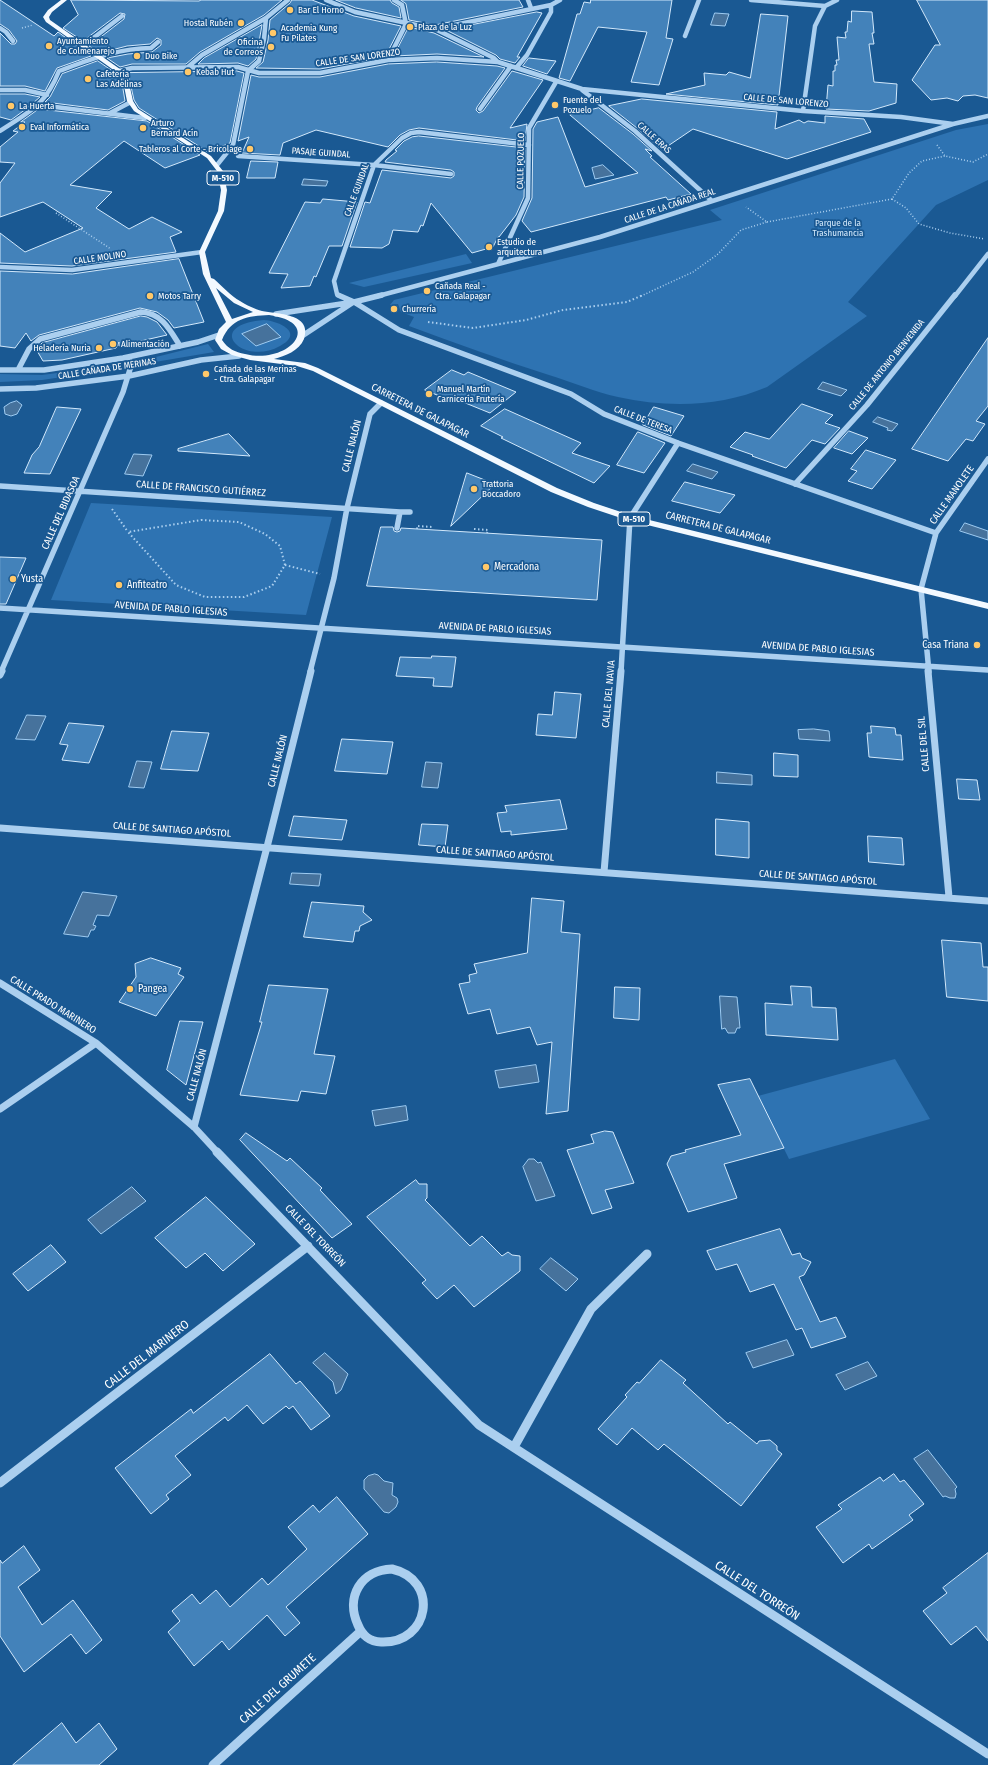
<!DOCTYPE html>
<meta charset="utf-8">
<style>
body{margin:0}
canvas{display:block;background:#1a5993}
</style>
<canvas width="988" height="1765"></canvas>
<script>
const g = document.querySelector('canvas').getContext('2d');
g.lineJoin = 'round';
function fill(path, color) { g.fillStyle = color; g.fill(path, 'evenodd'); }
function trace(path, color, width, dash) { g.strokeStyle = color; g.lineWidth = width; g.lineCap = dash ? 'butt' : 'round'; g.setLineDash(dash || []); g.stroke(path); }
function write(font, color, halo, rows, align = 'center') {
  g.font = font + ' "Fira Sans Condensed",sans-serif'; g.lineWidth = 3.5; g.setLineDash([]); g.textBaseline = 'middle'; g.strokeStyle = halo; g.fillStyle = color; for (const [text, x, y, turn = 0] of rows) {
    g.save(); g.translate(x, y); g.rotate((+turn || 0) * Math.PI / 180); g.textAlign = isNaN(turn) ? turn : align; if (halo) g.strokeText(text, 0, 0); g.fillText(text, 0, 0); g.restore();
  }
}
fill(new Path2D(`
 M988,124v56l-52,25 -88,97 19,14 -100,71c-47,20 -99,21 -149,10 -23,-5 -46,-15 -69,-22 -47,-15 -94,-32 -140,-49l5,-9 -13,-5 -3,-8 -8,1 4,-5 328,-80 -12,-10 246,-80z
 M466,254l6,9 -108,24 -15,-4z
 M264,320c15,1 41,13 16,26 -37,21 -78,-21 -16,-26z
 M208,344l6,8 -65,11 3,-5z
 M111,366l4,1v2l-73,11 -42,2v-8l42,1z
 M91,503l241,14 -26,98 -255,-15z
 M895,1059l35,60 -141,40 -31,-63z`), '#2e73b2');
const water = new Path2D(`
 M715,13l14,1 -4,12 -14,-1z
 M603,165l11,10 -19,4 -3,-11z
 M304,179l24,2 -2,5 -24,-1z
 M267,324l14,13 -25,9 -14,-12z
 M823,382l24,8 -6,6 -23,-7z
 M17,401l5,4 -5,9 -6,2 -6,-2 -1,-7 6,-4z
 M878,417l20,7 -6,7 -5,-1 1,-2 -15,-6z
 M134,454l18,1 -9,21 -18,-2z
 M693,464l25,8 -6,7 -25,-8z
 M965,523l23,8v9l-28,-9z
 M27,715l19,1 -11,24 -19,-1z
 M814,729l15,2 1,10 -31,-2 -1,-9z
 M137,761l15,1 -8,26 -15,-1z
 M426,762l16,1 -4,25 -16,-1z
 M717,772l35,3v10l-35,-2z
 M292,873l29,1 -2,12 -29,-2z
 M83,892l34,4 -8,20 -12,-1 -4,10 3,1 -2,4h-3l-3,7 -24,-3z
 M720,996l17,1 3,31h-3l-2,5h-7l-3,-5 -3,1z
 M536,1065l3,17 -40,6 -4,-17z
 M406,1106l2,14 -33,6 -3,-15z
 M529,1159h5l4,4 3,-1 14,34 -19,5 -13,-34z
 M132,1187l14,14 -45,33 -13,-14z
 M551,1258l27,21 -12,12 -26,-22z
 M787,1340l7,15 -41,13 -7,-15z
 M325,1353l23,21 -7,16 -5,4 -3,-12 -20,-19z
 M868,1362l9,14 -32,14 -9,-15z
 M928,1450l29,37 -2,2 1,5 -1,4h-5l-5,-2 -2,1 -29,-38z
 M375,1474l3,1 6,6 9,2 -1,12 5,3 1,4 -2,5 -7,6 -5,-1 -20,-23v-9l4,-4z`);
fill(water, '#46729c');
trace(water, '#9ecbf1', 1);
const building = new Path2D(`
 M0,0l54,36 4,-4 33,24 -34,12 -12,23 -20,-5h-25v-53l11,11h4l2,-3 -8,-11 -9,-6z
 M71,0l128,1 2,-1h81l-18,15 -64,37 -14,12h-54l-12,3 -13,-9 21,-4 24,-2 9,-7v-5l-4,-2 -7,6 -23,2 -27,7 -11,-7 35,-27 1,-5 -5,-1 -37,28 -20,-13 15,-13z
 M292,0h20l42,16 47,10 -16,31 -65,12 -64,-1 7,-6 5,-22 2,-20 20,-17z
 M336,0h54l2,3 7,4 2,11 -45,-10z
 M401,0h118l4,7 -88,18 -26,-5 -3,-16z
 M591,0h81l-6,38 7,1 -14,46 -28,-3 16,-50 -49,-5 -28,54 -11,-3 18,-64h3l4,-12 6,1z
 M917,0h71v98l-13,-3 -12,1 -5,5 -11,-3 -16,2 -19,-20 23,-35h5z
 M852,11l20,1 2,21h-2l2,11h-5l5,38 23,2 -1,19 -27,8 -43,-2 2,-24 5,1v-15h2v-6h2l-1,-5h3l-2,-23 9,1 -1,-6h2l1,-11 3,1z
 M537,12l5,1 -25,44h3l-5,6 -15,-4 -4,-4 -50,-25z
 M761,14l27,2 -10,89 -112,-11 39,-9 -1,-12 22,2 3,-3 21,6z
 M262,25l-6,34 -8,7 -10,-3 -40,1 6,-6z
 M409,27l25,6 50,24 -47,-3 -43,2z
 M529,58l27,3 -9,13 -24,-8z
 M98,61l23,16 4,24 -17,9 -63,-8 5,-5 12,-23z
 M437,62l60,4 8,2 -28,39 -1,3 3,3 4,-2 29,-40 31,9 -33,48 17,-4 -2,17 -106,-13 -10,2 -9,5 -12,12 -72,-17 -33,13 -3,12 -38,-2 7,-16 -11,4 13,-66 8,2h61l68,-13z
 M237,71l7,2 -14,70 -22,9 -69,-44 -5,-8 -6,-27z
 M0,94h25l15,3 -14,12 -15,11 -11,-3z
 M642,99l135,13 -2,17 24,-9 5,3 4,-2 17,2v-7l39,3 7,13 -84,27 -94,-30 -31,21 -25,-22 -28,-22z
 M599,108l34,26 19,17 -7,-2 7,7 -2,1 41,37 -23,6 -2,-3 -135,35 -9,-11 10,-23 1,-69 4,-7 21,-5 27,70 53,-14 -68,-58z
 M39,109l108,12 53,34 -35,13 -41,-27 -54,44 42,7 -16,16 33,21 23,-12 30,15 -12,5 6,15 -104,14 -72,-3v-30l25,19 58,-24 -40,-26 -43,15v-34l15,-20 -15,-1v-15l18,-15 -5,-1 12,-9h-4z
 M419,136l106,12 -1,49 -8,18 -17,22h-1l-5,10 -21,6 -41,-50 -8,23 -2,-1 -3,7 -25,-2 -4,14 -7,4 -32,-1 15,-45 5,1 12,-33 69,8 3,-2v-4l-3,-2 -66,-8 1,-2 11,-9 -2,-1 9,-9 8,-4z
 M251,161l27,1 -3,16h-28z
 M323,199l34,3 -15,44h-13l-13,31 -2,-1 -4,10 -29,2 7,-14 -19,-1 36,-71 15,1z
 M179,259l25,63 -30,6 -6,-8 -11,-8 -17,-4 -101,27 -8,6 -5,-8 -11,15 -15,-2v-75l72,3z
 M141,316l6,1 10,5 10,13 -48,11v-4l-3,6 -54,12 -19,1 -7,-12 6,-6z
 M988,338v68l-12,15 9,3 -12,17 -7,-2 -18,22 -36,-12z
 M452,370l12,5 4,-3 48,20 -26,21 -37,-15 -4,2 -24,-10z
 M802,404l31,11 -8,8 15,5 -15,16 -13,-4 -26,28 -34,-12 1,-1 -23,-8 15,-15 24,7z
 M57,407l24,2 -31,65 -26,-1 8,-18 7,-8z
 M654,407l30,9 -13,20 -28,-11z
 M505,409l76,34 -9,10 38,13 -16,17 -93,-45 2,-1 -22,-11z
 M849,431l19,7 -16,16 -18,-6z
 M638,432l27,11 -21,30 -27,-8z
 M229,434l21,22 -72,-5v-2z
 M866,450l30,10 -24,29 -24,-8 9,-10 -6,-2z
 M467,473l28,11 -44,42z
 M685,482l50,13 -15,18 -48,-12z
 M381,527h12l1,4 3,1 3,-1 1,-3 201,12 -5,60 -230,-14z
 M0,557l26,1 -20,46h-6z
 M432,656l24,1 -4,30 -19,-1 1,-8 -38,-2 4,-19 31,1z
 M555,692l26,2 -5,44 -40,-3 2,-21 14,1z
 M69,723l35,3 -15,37 -27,-3 6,-15 -8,-1z
 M871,726l24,2 1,7h5l2,25 -34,-3 -2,-24h4z
 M172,731l37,2 -11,38 -37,-2z
 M342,739l51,3 -6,32 -52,-3z
 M774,753l24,2v22l-24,-1z
 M957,779l20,1 3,20 -21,-1z
 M560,800l7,29 -56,6v-4l-10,1 -4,-19 10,-1 -2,-6z
 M294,816l53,4 -5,20 -53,-4z
 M716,819l33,3v36l-33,-3z
 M422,824l26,1 -3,22 -26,-2z
 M868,836l34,2 2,27 -35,-3z
 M532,898l32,3 -3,31 19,2 -12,177 -22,3 6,-72 -15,3 -7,-18 -33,7 -7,-25 -22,5 -9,-30 11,-2 -1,-7 8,-2 -3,-9 53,-11z
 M312,902l52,4 -1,6 9,8 -12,6 -1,5h-4l-2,11 -49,-5z
 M942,940l39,3 2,24h5v34l-41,-4z
 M151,958l30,10 -3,6 6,3 -28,39 -37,-14 17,-25 -1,-13z
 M269,985l59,4 -14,65 21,2 -9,38 -25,-3 -3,10 -58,-6 22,-73h-2z
 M791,986l20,1 1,20 24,1 2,32 -72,-5 -1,-32 27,2z
 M615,987l25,1 -1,32 -25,-2z
 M180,1021l23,1 -17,63 -19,-15z
 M750,1079l34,69 -60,16 13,34 -49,14 -21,-48 4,-8 15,-4 -1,-2 56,-15 -23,-50z
 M605,1131l8,1 21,51 -29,7 7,18 -20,6 -25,-64 27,-7 -3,-8z
 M246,1133l41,28 3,-3 32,30 -2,2 32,34 -20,14 -92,-98z
 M416,1180l3,4h8v14l-2,2 45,46 12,-10 20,20 6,-4 4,3 8,1v15l-46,36 -20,-22 -17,14 -15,-16 4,-3 -59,-63z
 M206,1197l49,47 -32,27 -18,-18 -19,15 -31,-30z
 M780,1229l12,26 8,-2 2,5 9,4 -7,13 -5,2 21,45 16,-5 10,20 -35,11 -9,-20 -6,2 -22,-46 -24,8 -13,-28 -21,6 -9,-19z
 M51,1245l15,17 -38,29 -15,-17z
 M270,1354l26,30 4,-3 30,35 -19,14 -18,-24 -4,3 -3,-3 -23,18 -16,-19 -19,16 -3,-4 -50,39 16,19 -25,20 3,4 -18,15 -36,-46 76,-59 2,4z
 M661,1360l25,20 -3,3 45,41 2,-2 27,22 2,-3 11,-1 7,6v4l5,4 -41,52 -77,-62 -6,6 -26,-22 -15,17 -19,-16 29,-32 -2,-2 12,-13 2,1z
 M894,1474l6,8 4,-2 20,24 -15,11 4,5 -41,29 -3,-5 -26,19 -27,-36 26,-18 -4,-4 42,-28 3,4z
 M337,1497l31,37 -82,73 14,16 -15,13 -18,-21 -38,35 -7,-9 -28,25 -26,-34 12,-11 -8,-10 20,-17 8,10 16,-14 14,17 32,-29 6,7 39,-36 -19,-22 25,-22 6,7z
 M24,1546l16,24 -22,17 24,38 31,-25 29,40 -16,14 -15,-20 -47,38 -24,-36v-76l2,3z
 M988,1553v88l-12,-15 -25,19 -28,-34 24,-18 -4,-5z
 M62,1723l14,20 23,-20 18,26 -18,16h-86z`);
fill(building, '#4382ba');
trace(building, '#d2e8fb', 1);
trace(new Path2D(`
 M22,28l11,-3
 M937,145l8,11 28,6 15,-8
 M892,199l14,9 13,16 31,9 35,6
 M56,213l55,36
 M767,222l125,-23 17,-26 13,-12 23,-5
 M641,296l52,-24 25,-18 23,-24 26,-8 -21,-15`), '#abcfef', 1.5, [1, 2]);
trace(new Path2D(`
 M428,322l45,6 53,-8 37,-10 64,-8 16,-7
 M112,509l16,23
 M201,520l38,2 26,12 15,12 5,19 -13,21 -28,11h-39l-29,-12 -48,-53z
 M417,529v-3l16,1
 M474,529l14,1 -1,3
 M285,565l35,9`), '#abcfef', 2, [1.5, 2.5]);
trace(new Path2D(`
 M326,0l29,12 80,17 59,29 4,4
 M528,0l3,8
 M751,0l74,6
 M0,28l6,4 7,9
 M435,29l116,-24 9,-5
 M685,36l14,-36
 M83,46l39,-30
 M388,60l18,-36 -4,-19 -8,-5
 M188,67l14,-12 64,-37 22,-18
 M516,68l11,-13 24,-43v-7
 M119,71l13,-3 106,-1 21,6h61l68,-13 49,-2 61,4 84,27 221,22 98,6 52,7
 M0,90h25l22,5
 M582,90l53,41 77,70
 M39,105l106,13
 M480,109l31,-43
 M803,111l12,-85 10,-20 12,-6
 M110,113l19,-10
 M0,131c30,-20 45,-25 59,-60 30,-11 60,-23 92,-23l7,-6
 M238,156l136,9 77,9
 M217,165l16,-20 15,-74 11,-10 5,-22 2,-21
 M498,264l30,-66 1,-70 27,-46
 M0,267l72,3 130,-18
 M340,296l-3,-2 -3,-13 40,-116 28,-27 9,-5 8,-1 110,13
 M378,296l222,-59 353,-113 35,-8
 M955,296l33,-42`), '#abcfef', 4.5);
trace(new Path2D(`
 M338,295l16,7 45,28 172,64 33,20 74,29 258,90
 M276,314l78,-12 28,-7
 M302,336l50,-33
 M0,370h44l79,-12 75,-16 21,-7
 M18,370l11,-21 11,-10 101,-27c21,1 29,18 39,34
 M0,389l36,-1 93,-12 72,-16 38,-4
 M795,484l72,-79 88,-110
 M0,486l400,26 -3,16
 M400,512h10
 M0,608l988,62
 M1,672l122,-280 8,-26 -2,-9
 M310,672l24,-94 13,-70 23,-94 11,-11
 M621,672l9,-154 48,-75
 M929,672l-8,-83 15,-56 52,-74`), '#abcfef', 5.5);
trace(new Path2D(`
 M928,671l21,226
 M0,675l2,-4
 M0,828l988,73
 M604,872l17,-201
 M0,983l96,60 98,84 24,26
 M0,1109l96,-66
 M194,1127l73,-280 44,-176`), '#abcfef', 7);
trace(new Path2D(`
 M217,1152l262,273 509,329
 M514,1447l77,-138 56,-55
 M0,1483l308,-237
 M392,1569c48,11 38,75 -11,73 -11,0 -19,-7 -23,-17 -13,-28 3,-55 34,-56z
 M213,1765l148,-134`), '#abcfef', 9);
fill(new Path2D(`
 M61,0h6l-15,12 -3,5 1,3 77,54 6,27 5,8 73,47 12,15 4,19 -3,21 -19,41 6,26 3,1c8,7 17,17 26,22 6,4 15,8 22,10 14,3 51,2 42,28 -5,12 -19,17 -30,20l31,4 13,5 239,120 37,15 39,13 355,87v6l-361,-89 -39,-13 -37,-15 -238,-121 -16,-5 -47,-6 -18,-5 -11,-6 -6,-9 4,-11 7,-7 -23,-48 -4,-22 19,-41 3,-21 -4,-19 -10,-13 -73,-47 -7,-10 -5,-25 -76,-54 -3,-5 5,-7zM216,288l18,15 19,9 -21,7zM269,315c57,8 19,50 -24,39 -10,-2 -17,-5 -23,-14 9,-22 26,-24 47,-25z`), '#f3f9ff');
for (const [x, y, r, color] of [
 [290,10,4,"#ffc869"],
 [241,23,4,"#ffc869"],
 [410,27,4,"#ffc869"],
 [273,33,4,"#ffc869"],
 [49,46,4,"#ffc869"],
 [271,47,4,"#ffc869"],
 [137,56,4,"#ffc869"],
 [188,72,4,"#ffc869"],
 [88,79,4,"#ffc869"],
 [555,105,4,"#ffc869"],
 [11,106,4,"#ffc869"],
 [22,127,4,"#ffc869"],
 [143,128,4,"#ffc869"],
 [250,149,4,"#ffc869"],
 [489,247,4,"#ffc869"],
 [427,291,4,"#ffc869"],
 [150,296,4,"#ffc869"],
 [394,309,4,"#ffc869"],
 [113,344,4,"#ffc869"],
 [99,348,4,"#ffc869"],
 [206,374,4,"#ffc869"],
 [429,394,4,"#ffc869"],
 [474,489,4,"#ffc869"],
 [486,567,4,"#ffc869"],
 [13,579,4,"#ffc869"],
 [119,585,4,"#ffc869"],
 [977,645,4,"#ffc869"],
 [130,989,4,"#ffc869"]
]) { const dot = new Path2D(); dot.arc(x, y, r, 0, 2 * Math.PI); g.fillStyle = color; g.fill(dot); trace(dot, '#1a5993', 1.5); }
write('9px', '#fff', '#1a5993', [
 ["Bar El Horno",298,10],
 ["Hostal Rubén",233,23,"right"],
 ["Plaza de la Luz",418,27],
 ["Academia Kung",281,28],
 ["Fu Pilates",281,38],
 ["Ayuntamiento",57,41],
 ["de Colmenarejo",57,51],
 ["Oficina",263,42,"right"],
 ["de Correos",263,52,"right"],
 ["Duo Bike",145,56],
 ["Kebab Hut",196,72],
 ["Cafetería",96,74],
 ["Las Adelinas",96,84],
 ["Fuente del",563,100],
 ["Pozuelo",563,110],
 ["La Huerta",19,106],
 ["Arturo",151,123],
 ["Bernard Acín",151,133],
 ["Eval Informática",30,127],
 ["Tableros al Corte - Bricolage",242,149,"right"],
 ["Estudio de",497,242],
 ["arquitectura",497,252],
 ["Cañada Real -",435,286],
 ["Ctra. Galapagar",435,296],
 ["Motos Tarry",158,296],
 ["Churrería",402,309],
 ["Alimentación",121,344],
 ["Heladería Nuria",91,348,"right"],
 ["Cañada de las Merinas",214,369],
 ["- Ctra. Galapagar",214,379],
 ["Manuel Martín",437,389],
 ["Carnicería Frutería",437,399],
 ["Trattoria",482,484],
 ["Boccadoro",482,494]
], 'left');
write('9px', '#fff', '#1a5993', [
 ["CALLE DE SAN LORENZO",358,58,-8],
 ["CALLE DE SAN LORENZO",786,101,5],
 ["CALLE ERAS",654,138,42],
 ["PASAJE GUINDAL",321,153,4],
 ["CALLE POZUELO",521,161,-89],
 ["CALLE GUINDAL",357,190,-70],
 ["CALLE DE LA CAÑADA REAL",670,206,-18],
 ["CALLE MOLINO",100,258,-8],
 ["CALLE DE ANTONIO BIENVENIDA",887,365,-51],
 ["CALLE CAÑADA DE MERINAS",107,369,-9],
 ["CALLE DE TERESA",643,420,21]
]);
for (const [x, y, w] of [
 [223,178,32],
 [634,519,32]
]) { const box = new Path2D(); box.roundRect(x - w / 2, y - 7, w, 14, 3); g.fillStyle = '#1a5993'; g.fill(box); trace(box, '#fff', 1); }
write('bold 9px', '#fff', null, [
 ["M-510",223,178],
 ["M-510",634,519]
]);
write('9px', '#d2e8fb', '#1a5993', [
 ["Parque de la",838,223],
 ["Trashumancia",838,233]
]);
write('10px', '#fff', '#1a5993', [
 ["CARRETERA DE GALAPAGAR",420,411,27],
 ["CALLE NALÓN",352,446,-76],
 ["CALLE DE FRANCISCO GUTIÉRREZ",201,489,4],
 ["CALLE MANOLETE",952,495,-55],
 ["CALLE DEL BIDASOA",61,513,-66],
 ["CARRETERA DE GALAPAGAR",718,528,14],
 ["AVENIDA DE PABLO IGLESIAS",171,609,4],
 ["AVENIDA DE PABLO IGLESIAS",495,629,3],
 ["AVENIDA DE PABLO IGLESIAS",818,649,4],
 ["CALLE DEL NAVIA",609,694,-85],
 ["CALLE DEL SIL",924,744,-95],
 ["CALLE NALÓN",278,761,-76],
 ["CALLE DE SANTIAGO APÓSTOL",172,830,4],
 ["CALLE DE SANTIAGO APÓSTOL",495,854,4],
 ["CALLE DE SANTIAGO APÓSTOL",818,878,4],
 ["CALLE PRADO MARINERO",53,1005,32],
 ["CALLE NALÓN",197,1075,-75],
 ["CALLE DEL TORREÓN",315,1236,46]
]);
write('10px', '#fff', '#1a5993', [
 ["Mercadona",494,567],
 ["Yusta",21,579],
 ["Anfiteatro",127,585],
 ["Casa Triana",969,645,"right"],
 ["Pangea",138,989]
], 'left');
write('12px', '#fff', '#1a5993', [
 ["CALLE DEL MARINERO",147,1355,-38],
 ["CALLE DEL TORREÓN",757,1591,33],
 ["CALLE DEL GRUMETE",278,1689,-42]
]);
</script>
